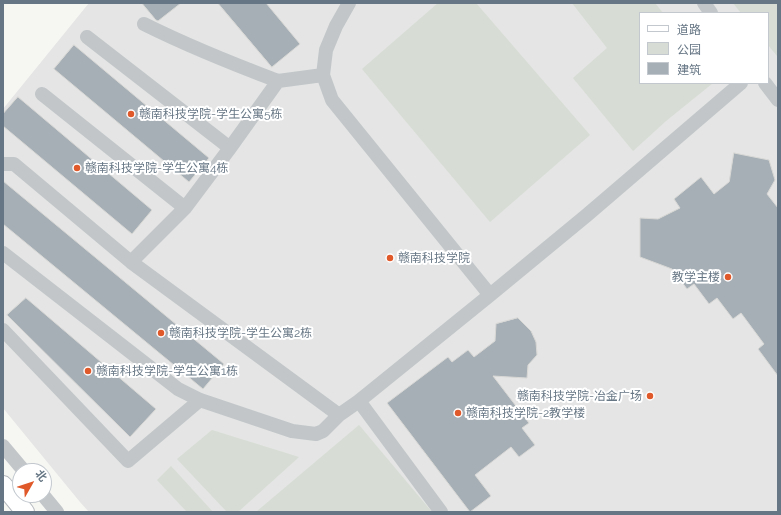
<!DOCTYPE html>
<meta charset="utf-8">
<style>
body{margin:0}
#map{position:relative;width:781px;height:515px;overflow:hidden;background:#f6f6f3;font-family:Raleway,"Noto Sans SC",sans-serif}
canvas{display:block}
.frame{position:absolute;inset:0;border:4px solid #667684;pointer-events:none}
.legend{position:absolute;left:639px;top:12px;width:130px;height:72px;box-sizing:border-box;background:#fff;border:1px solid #c2c8ce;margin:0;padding:5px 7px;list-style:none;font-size:12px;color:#667684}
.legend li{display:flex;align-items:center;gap:8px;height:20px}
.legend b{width:20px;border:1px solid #c2c8ce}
.north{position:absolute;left:12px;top:463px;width:40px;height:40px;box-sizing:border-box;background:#fff;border:1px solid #c2c8ce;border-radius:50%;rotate:51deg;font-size:11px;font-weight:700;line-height:16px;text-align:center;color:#667684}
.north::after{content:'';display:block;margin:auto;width:14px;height:18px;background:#e0592a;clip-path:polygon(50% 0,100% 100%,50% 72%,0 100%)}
</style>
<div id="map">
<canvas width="781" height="515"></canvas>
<div class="frame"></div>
<ul class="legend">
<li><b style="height:5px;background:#fff"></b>道路</li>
<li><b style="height:11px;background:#d7ddd4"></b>公园</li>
<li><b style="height:11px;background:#a6afb5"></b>建筑</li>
</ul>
<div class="north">北</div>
</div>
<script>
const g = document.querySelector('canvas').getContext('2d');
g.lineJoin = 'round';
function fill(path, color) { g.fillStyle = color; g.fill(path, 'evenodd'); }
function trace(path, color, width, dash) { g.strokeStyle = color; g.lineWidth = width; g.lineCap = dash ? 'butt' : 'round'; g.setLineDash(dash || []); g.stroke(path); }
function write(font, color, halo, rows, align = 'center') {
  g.font = font + ' Raleway,"Noto Sans SC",sans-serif'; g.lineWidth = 4; g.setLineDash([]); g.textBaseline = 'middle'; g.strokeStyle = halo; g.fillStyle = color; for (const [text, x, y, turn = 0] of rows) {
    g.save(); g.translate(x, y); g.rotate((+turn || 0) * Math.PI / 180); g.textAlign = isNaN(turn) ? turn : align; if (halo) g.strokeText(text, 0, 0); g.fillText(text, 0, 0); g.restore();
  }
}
fill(new Path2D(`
 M89,3h689v509h-689l-9,-10 -77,-94v-299zM640,13h128v70h-128z`), '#e4e5e4');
fill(new Path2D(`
 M438,3h38l114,132 -100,87 -128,-153z
 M572,3h83l8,10h-23v70h73l-47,38 -33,30 -60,-73 34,-30z
 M733,3h45v54l-10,-12v-32h-27z
 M359,425l73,87h-176z
 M212,430l87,27 -61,55h-11l-50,-53z
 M171,466l42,46h-26l-30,-32z`), '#d7ddd4');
const building = new Path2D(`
 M142,3h39l-23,18 -2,-1z
 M218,3h48l34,41 -28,23z
 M74,45l135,113 -20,24 -135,-113z
 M18,97l134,113 -20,24 -129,-108v-12z
 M734,153l35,7 6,20 -8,14 11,14v168l-20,-27 6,-5 -23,-31 -8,6 -16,-21 -8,6 -15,-20 -7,5 -15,-20 -32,-12v-39l18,1 22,-11 -6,-9 27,-22 13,17 15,-12z
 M3,181l221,183 -21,25 -200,-165z
 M26,298l130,111 -26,28 -123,-122z
 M518,318l13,13 5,11 1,13 -9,10 -1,13 -34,-2 36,47 -7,5 13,17 -16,12 -8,-10 -36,28 16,21 -21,16 -83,-109 61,-46 4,5 16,-12 6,7 21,-16 1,-17z`);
fill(building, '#a6afb5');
trace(building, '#d8d8d6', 1);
const major = new Path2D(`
 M3,485l22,27`);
trace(major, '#b5b9bd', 20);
trace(new Path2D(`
 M349,3l-13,23 -10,24 -3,25 9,25 158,195
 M704,3l7,10
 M144,24c44,22 89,40 134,57
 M87,37l143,111
 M765,83l13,17
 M42,94l143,114
 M3,164h11l117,98 208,153
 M3,253l175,136 22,11 92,31 24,3 7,-3 16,-16 20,-14
 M131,262l54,-54 45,-60 48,-67 45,-6
 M3,330l125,131 72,-61
 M3,446l21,25
 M43,495l14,17
 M441,512l-82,-111 131,-106 97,-80 154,-132`), '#c2c6c9', 14);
trace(major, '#fff', 18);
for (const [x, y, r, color] of [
 [131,114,4,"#e0592a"],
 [77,168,4,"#e0592a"],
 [390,258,4,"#e0592a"],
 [728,277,4,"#e0592a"],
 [161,333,4,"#e0592a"],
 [88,371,4,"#e0592a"],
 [650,396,4,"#e0592a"],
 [458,413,4,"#e0592a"]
]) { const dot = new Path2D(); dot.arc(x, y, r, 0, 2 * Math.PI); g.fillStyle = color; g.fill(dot); trace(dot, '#fff', 1.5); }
write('12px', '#667684', '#fff', [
 ["赣南科技学院-学生公寓5栋",139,114],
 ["赣南科技学院-学生公寓4栋",85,168],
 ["赣南科技学院",398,258],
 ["教学主楼",720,277,"right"],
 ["赣南科技学院-学生公寓2栋",169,333],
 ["赣南科技学院-学生公寓1栋",96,371],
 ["赣南科技学院-冶金广场",642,396,"right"],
 ["赣南科技学院-2教学楼",466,413]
], 'left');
</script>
